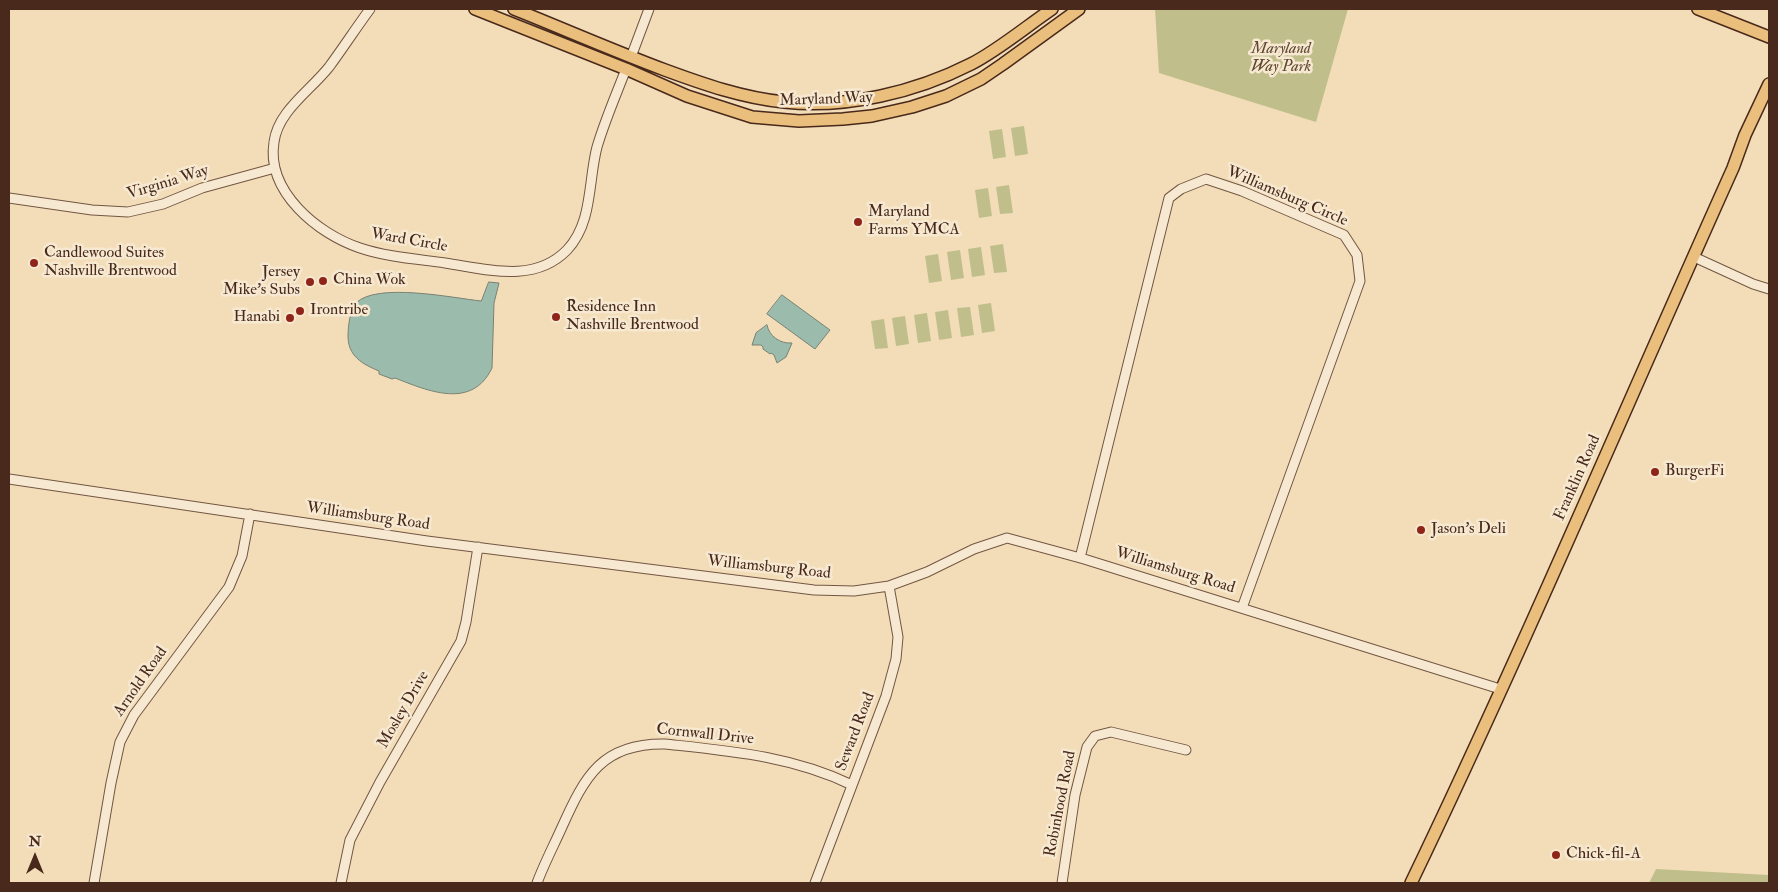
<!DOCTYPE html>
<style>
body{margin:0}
#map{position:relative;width:1778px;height:892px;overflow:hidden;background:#f3ddb8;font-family:"IM FELL Double Pica",serif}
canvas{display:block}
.frame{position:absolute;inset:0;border:10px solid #48291b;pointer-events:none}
.north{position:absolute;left:10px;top:832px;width:50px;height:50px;-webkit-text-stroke:4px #f7e9d1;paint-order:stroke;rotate:0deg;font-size:14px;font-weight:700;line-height:20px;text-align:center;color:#48291b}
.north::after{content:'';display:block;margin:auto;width:18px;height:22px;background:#48291b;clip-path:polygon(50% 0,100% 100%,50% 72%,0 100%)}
</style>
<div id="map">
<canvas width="1778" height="892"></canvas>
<div class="frame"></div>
<div class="north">N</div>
</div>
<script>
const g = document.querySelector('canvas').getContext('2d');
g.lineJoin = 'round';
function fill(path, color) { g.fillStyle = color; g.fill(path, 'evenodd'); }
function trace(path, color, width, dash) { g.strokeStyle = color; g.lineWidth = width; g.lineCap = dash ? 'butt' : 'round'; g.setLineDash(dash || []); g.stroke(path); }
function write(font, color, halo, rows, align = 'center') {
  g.font = font + ' "IM FELL Double Pica",serif'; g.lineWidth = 5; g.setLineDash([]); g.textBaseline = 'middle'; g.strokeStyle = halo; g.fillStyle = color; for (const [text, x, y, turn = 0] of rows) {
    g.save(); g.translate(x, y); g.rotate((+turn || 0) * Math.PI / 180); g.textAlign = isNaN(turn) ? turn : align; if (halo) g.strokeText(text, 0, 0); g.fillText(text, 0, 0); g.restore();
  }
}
fill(new Path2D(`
 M1155,9h193l-32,113 -157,-49z
 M1024,126l4,28 -13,2 -4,-28z
 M1002,129l4,28 -13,2 -4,-28z
 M1009,185l4,28 -13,1 -4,-27z
 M988,188l4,28 -13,2 -4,-28z
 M1003,244l4,28 -13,1 -4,-27z
 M981,247l4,28 -13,2 -4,-28z
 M960,250l4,28 -13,2 -4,-28z
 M938,254l4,27 -13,2 -4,-27z
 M991,303l4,28 -13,2 -4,-28z
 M970,307l4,28 -13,2 -4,-29z
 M948,310l4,28 -13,2 -4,-28z
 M927,313l4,28 -13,2 -4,-28z
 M905,316l4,28 -13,2 -4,-28z
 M884,319l4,29 -13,1 -4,-28z
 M1656,869l113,6v8h-120z`), '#c0bf8b');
const water = new Path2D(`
 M489,282l10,1 -5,20 -2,65c-20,42 -64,23 -97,10l-3,1 -13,-5v-3c-17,-7 -31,-15 -31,-35 0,-9 2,-27 8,-33 21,-21 97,-5 125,-2z
 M782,295l48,35 -15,19 -48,-35z
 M767,325c2,11 13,19 25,18l-6,14 -9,6 -3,-8 -3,-2 -1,1 -7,-5v-2l-2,-2h-9l4,-12z`);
fill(water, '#9bbcac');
trace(water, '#7a8172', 1);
const minor = new Path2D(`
 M370,9c-14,19 -27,39 -41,58 -19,24 -51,44 -55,75 -8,50 44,92 86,106 27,9 57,11 85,15 41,6 89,21 122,-13 26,-27 21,-69 30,-103 8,-27 19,-52 29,-78
 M631,57l18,-48
 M9,198l83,12 36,2 35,-8 39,-16 73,-20
 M1694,257l59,27 16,5
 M9,479l418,62 387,49 40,1 35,-5 38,-14 47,-23 33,-11 77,21 416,130
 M1080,558l89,-360 12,-9 25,-10 36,12 102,44 13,20 3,26 -118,327
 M94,883l17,-100 9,-41 14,-27 95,-128 13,-31 8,-42
 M341,883l9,-43 30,-58 81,-141 5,-19 12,-75
 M537,883c7,-19 17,-38 25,-56 23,-51 40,-84 103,-83 65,7 127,12 187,41
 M815,883l71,-187 10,-37 2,-22 -9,-51
 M1062,883l13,-88 12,-48 8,-11 16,-4 75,18`);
const major = new Path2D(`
 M475,9l151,60 61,27 65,21 47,4 44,-2 29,-3 40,-9 34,-11 35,-17 22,-15 76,-55
 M514,9c50,20 100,42 151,61 38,14 78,28 119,32 62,7 132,-10 187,-38 26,-13 56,-38 81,-55
 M1698,9l71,28
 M1411,883c113,-235 215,-477 322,-715l12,-33 24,-51`);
trace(minor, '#735642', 11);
trace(major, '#48291b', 14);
trace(minor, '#f7e9d1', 9);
trace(major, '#eabe7c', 11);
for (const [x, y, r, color] of [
 [858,222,5,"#8f2418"],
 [34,263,5,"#8f2418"],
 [323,281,5,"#8f2418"],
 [310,282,5,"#8f2418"],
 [300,311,5,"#8f2418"],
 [556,317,5,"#8f2418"],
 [290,318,5,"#8f2418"],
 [1655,472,5,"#8f2418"],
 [1421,530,5,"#8f2418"],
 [1556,855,5,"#8f2418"]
]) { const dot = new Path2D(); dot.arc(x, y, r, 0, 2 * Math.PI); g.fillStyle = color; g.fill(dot); trace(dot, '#f7e9d1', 2); }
write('italic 16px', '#604731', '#f7e9d1', [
 ["Maryland",1281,50],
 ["Way Park",1281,68]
]);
write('16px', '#48291b', '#f7e9d1', [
 ["Maryland Way",826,100,-2],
 ["Virginia Way",168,183,-17],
 ["Williamsburg Circle",1287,197,23],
 ["Ward Circle",409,241,10],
 ["Franklin Road",1578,478,-66],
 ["Williamsburg Road",368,517,8],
 ["Williamsburg Road",769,568,6],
 ["Williamsburg Road",1175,571,17],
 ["Arnold Road",141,682,-55],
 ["Mosley Drive",404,710,-60],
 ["Seward Road",856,732,-69],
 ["Cornwall Drive",705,735,6],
 ["Robinhood Road",1061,804,-79]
]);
write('16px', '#48291b', '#f7e9d1', [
 ["Maryland",868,213],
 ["Farms YMCA",868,231],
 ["Candlewood Suites",44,254],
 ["Nashville Brentwood",44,272],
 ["Jersey",300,273,"right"],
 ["Mike's Subs",300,291,"right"],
 ["China Wok",333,281],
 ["Residence Inn",566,308],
 ["Nashville Brentwood",566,326],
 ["Irontribe",310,311],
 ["Hanabi",280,318,"right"],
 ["BurgerFi",1665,472],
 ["Jason's Deli",1431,530],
 ["Chick-fil-A",1566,855]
], 'left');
</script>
